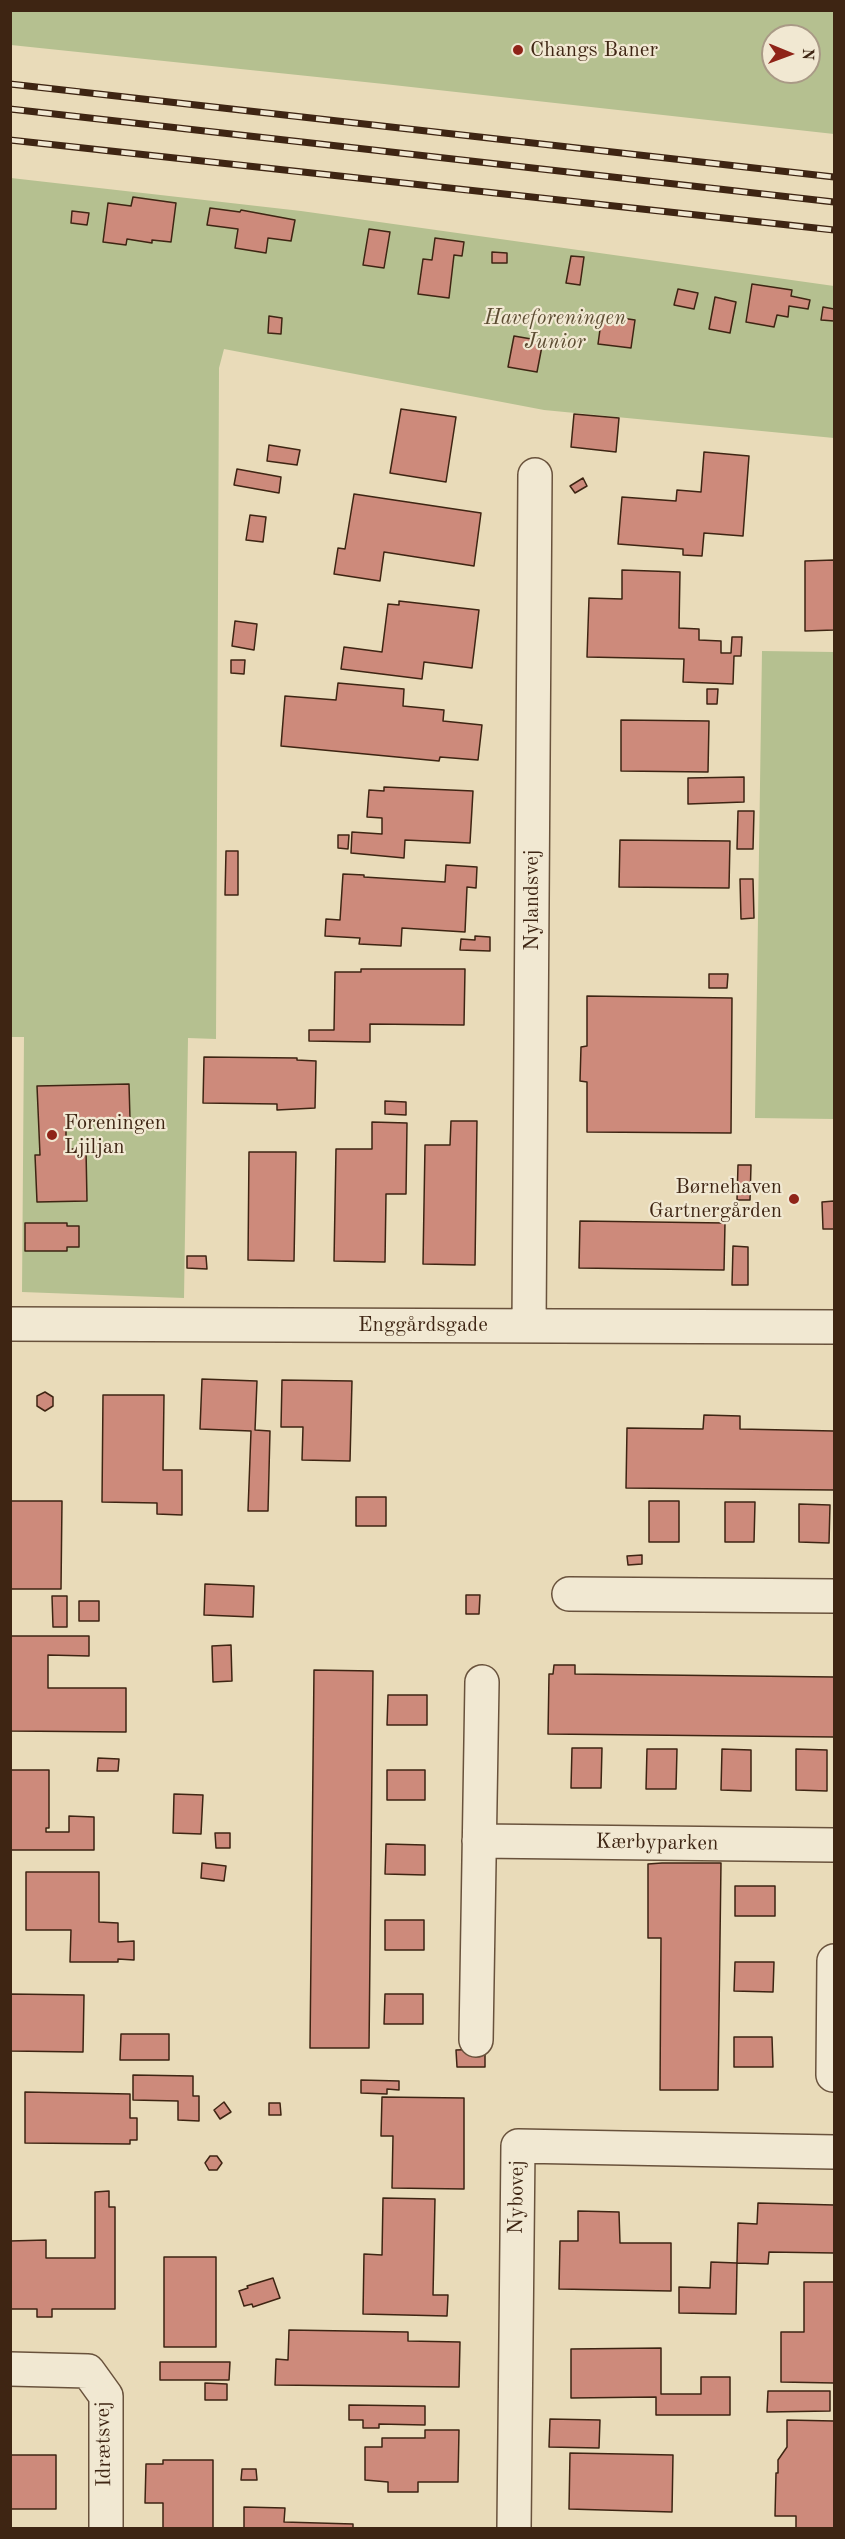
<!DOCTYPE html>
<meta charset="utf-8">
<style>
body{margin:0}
#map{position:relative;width:845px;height:2539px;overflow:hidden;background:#e9dbb9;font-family:"Old Standard TT",serif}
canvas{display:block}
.frame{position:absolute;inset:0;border:12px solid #3e2513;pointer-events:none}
.north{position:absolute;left:761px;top:24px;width:60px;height:60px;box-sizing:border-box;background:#f1e8d2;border:2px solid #a99a86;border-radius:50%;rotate:91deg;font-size:16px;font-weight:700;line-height:24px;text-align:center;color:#3e2513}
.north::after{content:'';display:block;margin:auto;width:21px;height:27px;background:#8f2418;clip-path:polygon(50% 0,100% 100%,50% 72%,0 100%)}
</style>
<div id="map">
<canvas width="845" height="2539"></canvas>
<div class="frame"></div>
<div class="north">N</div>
</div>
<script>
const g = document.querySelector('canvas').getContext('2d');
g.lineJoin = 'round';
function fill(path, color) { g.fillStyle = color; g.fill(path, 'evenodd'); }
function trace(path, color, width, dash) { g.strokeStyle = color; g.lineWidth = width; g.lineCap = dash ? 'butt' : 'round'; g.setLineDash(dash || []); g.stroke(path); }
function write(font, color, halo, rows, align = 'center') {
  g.font = font + ' "Old Standard TT",serif'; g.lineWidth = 4.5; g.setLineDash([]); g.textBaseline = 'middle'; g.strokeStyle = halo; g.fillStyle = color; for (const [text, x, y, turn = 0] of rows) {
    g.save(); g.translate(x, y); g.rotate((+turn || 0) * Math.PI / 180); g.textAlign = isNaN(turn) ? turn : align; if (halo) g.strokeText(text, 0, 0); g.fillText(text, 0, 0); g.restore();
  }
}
fill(new Path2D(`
 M11,10l823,1v123l-450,-50 -373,-39zM773,36h36v36h-36z
 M11,178l290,33 533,75v152l-290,-28 -320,-61 -5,19 -3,671 -28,-1 -4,260 -162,-6 2,-255h-13z
 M762,651l72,1v467l-79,-1z`), '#b5c090');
const building = new Path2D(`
 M133,197l43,6 -5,39 -19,-2v3l-25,-4 -1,6 -23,-3 5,-39 23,3z
 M210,208l30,4 1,-2 54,10 -4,21 -23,-3 -2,15 -31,-5 3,-19 -31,-4z
 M72,211l17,2 -2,12 -16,-2z
 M369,229l21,3 -6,36 -21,-3z
 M435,238l29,4 -2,14 -8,-1 -5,43 -31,-4 5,-35 9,1z
 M492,252l15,1v10h-15z
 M571,256l13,1 -4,28 -14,-2z
 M752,284l40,6 -1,6 19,4 -2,9 -19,-3 -1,11 -11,-2 -3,12 -28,-5z
 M678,289l20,4 -4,16 -20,-4z
 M715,297l21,5 -6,31 -21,-4z
 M823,307l11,2v12l-13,-1z
 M602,315l33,5 -4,28 -33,-4z
 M269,316l13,2 -1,16 -13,-1z
 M514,336l29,5 -6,31 -29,-5z
 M401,409l55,8 -10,65 -56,-9z
 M574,414l45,4 -3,34 -45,-5z
 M269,445l31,5 -3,15 -30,-4z
 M704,452l45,4 -6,80 -39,-3 -2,23 -19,-1v-6l-65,-5 4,-47 54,4 1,-11 24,2z
 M237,469l44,8 -2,16 -45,-8z
 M583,478l4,8 -12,7 -5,-7z
 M354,494l127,19 -7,53 -90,-14 -4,29 -46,-7 4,-26 7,1z
 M250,515l16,2 -3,25 -17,-2z
 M834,560v70l-29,1v-70z
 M622,570l58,2 -1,56 20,1v11l22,1v12h10l1,-16h10l-1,19h-7l-1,28 -50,-2 1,-23 -97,-2 2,-59 33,1z
 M399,601l80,9 -7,58 -48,-6 -2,17 -81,-10 3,-22 38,5 6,-48 11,1z
 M235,621l22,3 -3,26 -22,-4z
 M231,660h14l-1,14 -13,-1z
 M338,683l66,6 -1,17 41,4 -1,11 39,4 -4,35 -38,-3 -1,4 -158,-15 4,-50 51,4z
 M707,689h11l-1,15h-10z
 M621,720l88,1 -1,51 -87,-1z
 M744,777v25l-56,2v-26z
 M384,787l89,4 -3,52 -65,-3 -1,18 -53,-5 1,-21 30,2v-16l-15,-1 2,-27 15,1z
 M738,811h16l-1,38h-16z
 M338,835h11l-1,14 -10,-1z
 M620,840l110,1 -1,47 -110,-1z
 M226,851h12v44h-13z
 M446,865l31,2 -1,21 -9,-1 -2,45 -63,-4 -1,18 -42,-2 1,-6 -35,-2 1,-17 14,1 3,-46 21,1v2l81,5z
 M740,879h13l1,39 -13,1z
 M475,936l15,1v14l-30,-1 1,-11 14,1z
 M361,969h104l-1,56 -94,-1v18l-61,-1v-11h25l1,-58h26z
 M709,974h19l-1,14h-18z
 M587,996l145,2 -1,135 -144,-1v-50l-7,-1 1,-34 6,-1z
 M204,1057l93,1v2l19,1 -1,47 -38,2v-6l-74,-1z
 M129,1084l1,35 -64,1v29h20l1,52 -50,1 -2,-47h5l-3,-69z
 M385,1101l21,1v13l-21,-1z
 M451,1121h26l-2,144 -52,-1 2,-119h25z
 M372,1122l35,1 -1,71h-20l-1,68 -51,-1 2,-112h36z
 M249,1152h47l-2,109 -46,-1z
 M738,1165h13l-1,35h-13z
 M834,1201v28h-11l-1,-27z
 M580,1221l145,2 -1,47 -145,-2z
 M25,1223h42v3h12v21h-12v4h-42z
 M733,1246l15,1v38h-16z
 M187,1256h19l1,13 -20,-1z
 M202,1379l55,2 -2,49 15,1 -2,80h-20l3,-80 -51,-2z
 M282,1380l70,1 -2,80 -48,-1 1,-33h-22z
 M45,1392l8,5v9l-8,5 -8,-5v-10z
 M103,1395h61l-1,75h19v45l-25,-1v-11l-55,-1z
 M704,1415l36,1v13l94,2v59l-208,-2 1,-60 76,1z
 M356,1497h30v29h-30z
 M10,1501h52l-1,88h-51z
 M649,1501h30v41h-30z
 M725,1502h30l-1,40h-29z
 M799,1504l31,1 -1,38 -30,-1z
 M642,1555v9l-14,1 -1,-9z
 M205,1584l49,2 -1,31 -49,-2z
 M466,1595h14l-1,19h-13z
 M52,1596h15v31h-14z
 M79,1601h20v20h-20z
 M10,1636h79v20l-41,-1v33h78v44l-116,-1z
 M231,1645l1,36 -19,1 -1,-36z
 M554,1665h21v9l259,3v60l-286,-3 1,-60h4z
 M314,1670l59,1 -4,377h-59z
 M388,1695h39v30h-40z
 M572,1748h30l-1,40h-30z
 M647,1749h30l-1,40h-30z
 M722,1749l29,1v41l-30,-1z
 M796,1749l31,1v41l-31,-1z
 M98,1758l21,1 -1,12h-21z
 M10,1770h39v58h-3v4h23v-16l25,1v33h-84z
 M387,1770h38v30h-38z
 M174,1794l29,1 -2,39 -28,-1z
 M215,1833h15v15h-14z
 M386,1844l39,1v30l-40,-1z
 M202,1863l24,3 -2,15 -23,-3z
 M662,1863h59l-3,227h-58l1,-152h-13v-74z
 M26,1872h73v50l19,1v19l16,-1v19l-16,-1v3h-48l1,-32h-45z
 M735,1886h40v30h-40z
 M385,1920h39v30h-39z
 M735,1962h39l-1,30 -39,-1z
 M10,1994l74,1 -1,57 -73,-1z
 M385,1994h38v30h-39z
 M121,2034h48v26h-49z
 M734,2037h38l1,30h-39z
 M485,2049v18h-28l-1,-17z
 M133,2075l60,1v20h6v25l-21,-1v-19l-45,-1z
 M361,2080l38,1v9l-12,-1v5l-26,-1z
 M25,2092l105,2v24h7v22h-7v4l-105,-1z
 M382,2097l82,1v91l-72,-1 1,-52h-12z
 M224,2102l7,10 -11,7 -6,-9z
 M269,2103h11l1,12h-12z
 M210,2156h7l5,7 -5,7h-8l-4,-7z
 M109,2191v16h6v102h-63v8h-15v-8h-27v-68l36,-1v18h49v-66z
 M383,2198l52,1 -2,96h15l-1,21 -84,-2 1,-60 18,1z
 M758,2203l76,2v48l-65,-1 -1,12 -31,-1 -1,51 -57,-1v-26l31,1 1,-26 26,1 1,-40 19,1z
 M578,2211l41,1 1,31h51v48l-112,-2 1,-48h18z
 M164,2257h52v90h-52z
 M273,2278l7,20 -27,9 -1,-3 -8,2 -5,-15 9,-3 -1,-2z
 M804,2282h30v101l-53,-1v-50h23z
 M289,2330l119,2v9l52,1 -1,45 -184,-2 1,-26 12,1z
 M661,2348v46h40v-17h29v38h-74v-18l-85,1v-49z
 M160,2362h70l-1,18h-69z
 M205,2383l22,1v16h-22z
 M768,2391h62v20l-63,1z
 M349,2405l76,1v19l-46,-1v4h-16v-8h-14z
 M550,2419l50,1 -1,28 -50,-1z
 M787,2420l47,1v107h-38v-12h-21l1,-43h2v-13l9,-13z
 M425,2430h34l-1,52h-40v10h-30v-10l-23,-2v-33h17v-9h43z
 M570,2453l103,2 -1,57 -103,-3z
 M10,2455h46v54h-46z
 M163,2460h50v68h-50v-25h-18l1,-39h17z
 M242,2469h14l1,11h-16z
 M244,2507l41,1 -1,14 69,2v4h-109z`);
fill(building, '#cd8a7b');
trace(building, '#3e2513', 1.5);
const minor = new Path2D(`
 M10,1324l824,3
 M529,1325l6,-850
 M569,1594l265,2
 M479,1841l355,4
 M476,2040l6,-358
 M833,2075l1,-114
 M10,2369l78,2 18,25v132
 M514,2528l4,-382 316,6`);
trace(minor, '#69523c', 36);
trace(minor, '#f1e8d2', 33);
const rail = new Path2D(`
 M10,84l824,93
 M10,109l824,93
 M10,140l824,90`);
trace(rail, '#3e2513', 7);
trace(rail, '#f1e8d2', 4.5, [14]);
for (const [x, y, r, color] of [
 [518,50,6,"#8f2418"],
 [52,1135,6,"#8f2418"],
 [794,1199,6,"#8f2418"]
]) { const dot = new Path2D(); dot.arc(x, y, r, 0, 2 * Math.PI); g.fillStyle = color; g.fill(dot); trace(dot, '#f1e8d2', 2); }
write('21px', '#3e2513', '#f1e8d2', [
 ["Changs Baner",530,50],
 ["Foreningen",64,1123],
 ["Ljiljan",64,1147],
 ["Børnehaven",782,1187,"right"],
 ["Gartnergården",782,1211,"right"]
], 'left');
write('italic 21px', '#5c4c32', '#f1e8d2', [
 ["Haveforeningen",555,318],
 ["Junior",555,342]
]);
write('21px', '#3e2513', '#f1e8d2', [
 ["Nylandsvej",532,900,-90],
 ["Enggårdsgade",423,1325],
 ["Kærbyparken",657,1843,1],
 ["Nybovej",517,2197,-89],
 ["Idrætsvej",104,2444,-91]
]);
</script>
